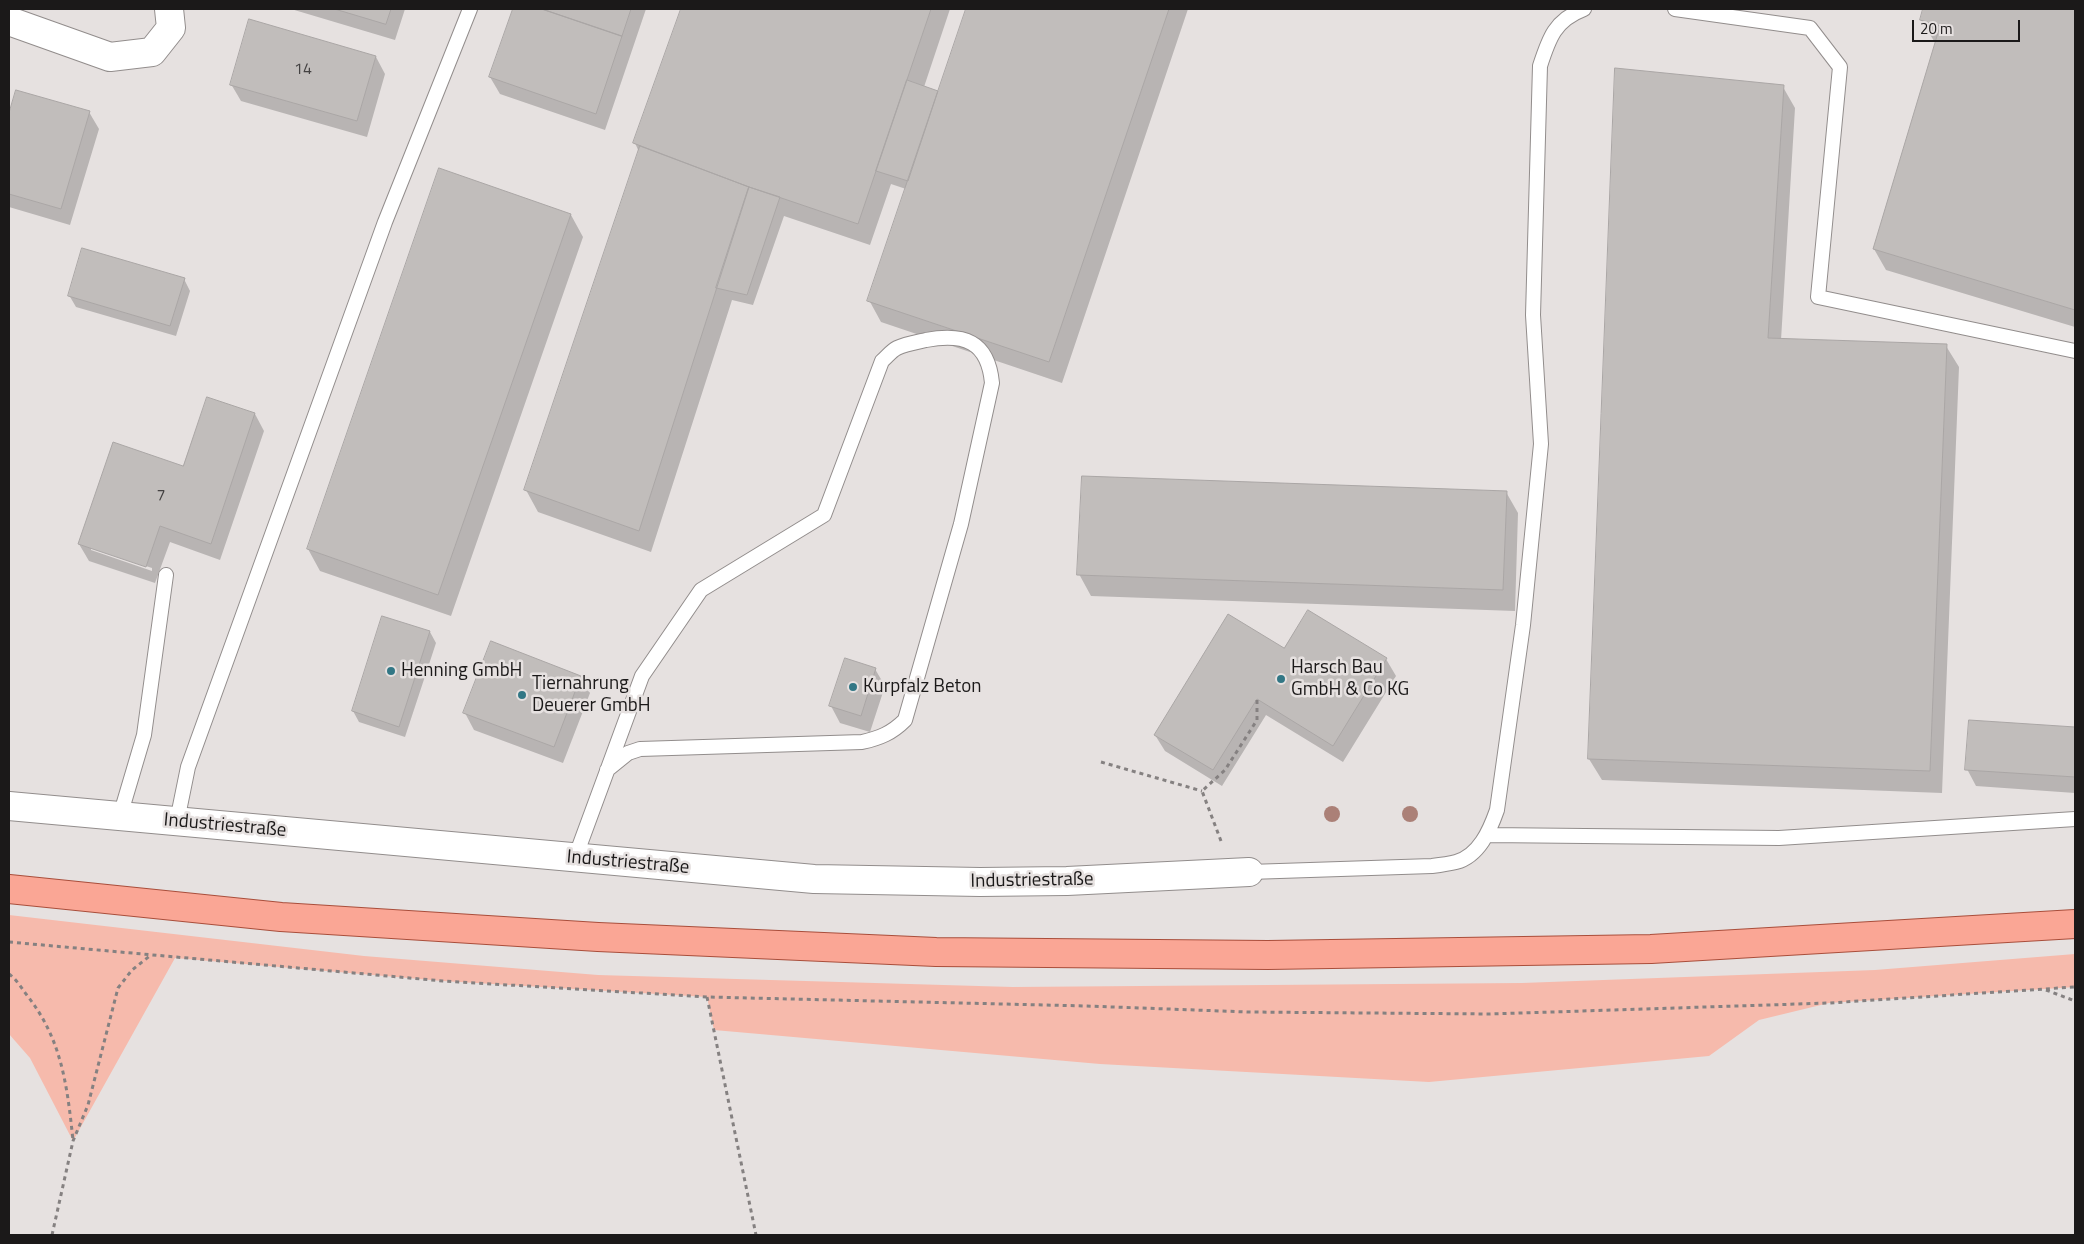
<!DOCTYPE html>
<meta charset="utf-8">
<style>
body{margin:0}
#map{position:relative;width:2084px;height:1244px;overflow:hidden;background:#e6e1e0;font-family:"Titillium Web",sans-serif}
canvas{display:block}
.frame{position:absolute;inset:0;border:10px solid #1b1919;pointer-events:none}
.scale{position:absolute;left:1912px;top:20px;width:108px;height:22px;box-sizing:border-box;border:2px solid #1b1919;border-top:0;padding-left:6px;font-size:15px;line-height:18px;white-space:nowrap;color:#1b1919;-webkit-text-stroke:4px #e6e1e0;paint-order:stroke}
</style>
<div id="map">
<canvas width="2084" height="1244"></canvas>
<div class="frame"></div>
<div class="scale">20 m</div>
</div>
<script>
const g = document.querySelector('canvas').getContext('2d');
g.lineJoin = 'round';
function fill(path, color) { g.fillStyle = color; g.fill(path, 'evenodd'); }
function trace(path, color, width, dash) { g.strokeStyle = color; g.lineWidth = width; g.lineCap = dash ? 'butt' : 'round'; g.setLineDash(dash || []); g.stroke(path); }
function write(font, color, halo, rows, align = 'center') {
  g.font = font + ' "Titillium Web",sans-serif'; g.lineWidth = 5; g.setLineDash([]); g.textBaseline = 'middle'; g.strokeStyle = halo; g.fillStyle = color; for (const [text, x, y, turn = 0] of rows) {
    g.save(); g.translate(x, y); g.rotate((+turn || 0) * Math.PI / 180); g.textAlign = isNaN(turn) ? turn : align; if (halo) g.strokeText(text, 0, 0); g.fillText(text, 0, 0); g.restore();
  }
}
fill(new Path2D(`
 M9,915l355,41 234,19 415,12 509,-4 353,-13 200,-16v33l-246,16 -70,17 -50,36 -280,26 -329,-18 -386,-34 -7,-33 -264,-16 -268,-23 -102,183 -43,-83 -21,-24z`), '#f6baac');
fill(new Path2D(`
 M291,9h114l-10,31z
 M513,9h133l-41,121 -105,-36 -10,-17z
 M682,9h268l-26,78 13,5 2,2 29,-85h220l-126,374 -181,-61 -12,-22 37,-111 -15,-5 -21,61 -86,-29 -31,89 -21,-5 -81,252 -113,-40 -12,-22 113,-338 -4,-9z
 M1924,9h151v318l-189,-57 -12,-21 63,-207 -3,-1 -13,-21z
 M376,57l9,17 -18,63 -126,-36 -10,-17z
 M1783,87l12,21 -14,232 165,6 13,21 -17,426 -340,-13 -13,-21z
 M17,91l72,21 10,17 -29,96 -61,-18v-89z
 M571,215l12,22 -132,379 -131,-45 -12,-22z
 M184,279l6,12 -14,45 -100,-29 -7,-12z
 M255,414l9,17 -44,129 -50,-18 -15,41 -66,-22 -10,-17zM91,548l61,20v3l-61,-21z
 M1506,492l12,21 -3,98 -424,-15 -12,-22z
 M1308,612l78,47 10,17 -53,86 -77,-47 -44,71 -57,-35 -10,-16 130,-85z
 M430,632l6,11 -31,94 -46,-15 -6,-11z
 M875,669l10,17 -15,46 -30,-9 -9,-17z
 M580,677l10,16 -27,70 -89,-33 -9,-17z
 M1970,721l105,7v65l-99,-7 -9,-17z`), '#0003');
const building = new Path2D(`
 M335,9h56l-5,15z
 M513,9h29l80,27 -26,78 -107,-37z
 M542,9h89l-9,27z
 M681,9h250l-73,215 -109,-37 -116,-44z
 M966,9h203l-120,353 -182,-61z
 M1923,9h152v301l-202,-61 67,-223 -20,-6z
 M249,19l127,37 -19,65 -127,-36z
 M1615,68l169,17 -16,253 179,6 -17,427 -342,-12z
 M907,80l31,11 -30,90 -32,-10z
 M16,90l74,21 -29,98 -52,-15v-81z
 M640,146l109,41 -110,344 -115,-41z
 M439,168l132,46 -133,381 -131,-46z
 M749,187l31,10 -33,98 -31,-7z
 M82,248l103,30 -15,48 -102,-30z
 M207,397l48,16 -44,131 -51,-18 -14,41 -68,-23 35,-102 70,24z
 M1082,476l425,15 -4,99 -426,-15z
 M1308,610l79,48 -54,88 -76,-47 -44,71 -59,-35 74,-121 56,34z
 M382,616l48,15 -31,96 -47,-16z
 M491,641l90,35 -27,71 -91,-34z
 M845,658l31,10 -15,48 -32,-10z
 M1969,720l106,7v50l-110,-7z`);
fill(building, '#c1bdbb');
trace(building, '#aaa6a5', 1);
const lane = new Path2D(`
 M1675,9l135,19 30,39 -22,230 257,54
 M120,816l24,-81 22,-160
 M177,821l11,-54 197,-545 85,-213
 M1488,835l291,3 296,-19
 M575,858l67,-182 59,-86 123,-75 58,-154c5,-4 9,-10 15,-13 8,-4 20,-6 29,-8 38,-7 62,1 66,43l-31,141 -56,196c-13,13 -25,18 -43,22l-222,7 -12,4 -21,17
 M1249,872l183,-6c8,-1 16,-2 24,-4 23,-6 34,-32 41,-52l26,-185 18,-181 -8,-129 7,-249c9,-28 15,-46 44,-57`);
const street = new Path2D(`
 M9,21l101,36 42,-5 19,-24 -2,-19
 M9,806l805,73 166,3 87,-1 182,-9`);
const primary = new Path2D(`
 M9,889l272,28 317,20 338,15 332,3 383,-6 424,-25`);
trace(lane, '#928d8c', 16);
trace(street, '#928d8c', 30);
trace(primary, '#a94e3b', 30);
trace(new Path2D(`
 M1101,762l101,29
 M1221,841l-19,-50 23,-21 32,-50v-21
 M9,942l434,39 264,16 380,9 161,6 242,2 339,-11 246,-16
 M9,974c7,5 12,13 17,20 36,45 41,91 47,146
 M2046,990l29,11
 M707,997l49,238
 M52,1235l21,-94 15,-36 30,-117 14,-18 19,-15`), '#858181', 3, [4, 4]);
trace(lane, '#fff', 14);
trace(street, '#fff', 28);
trace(primary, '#faa695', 28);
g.fillStyle = '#ab8077';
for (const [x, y] of [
 [1332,814],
 [1410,814]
]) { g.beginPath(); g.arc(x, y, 8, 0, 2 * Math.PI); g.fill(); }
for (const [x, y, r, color] of [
 [391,671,5,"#327785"],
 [1281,679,5,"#327785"],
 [853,687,5,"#327785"],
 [522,695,5,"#327785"]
]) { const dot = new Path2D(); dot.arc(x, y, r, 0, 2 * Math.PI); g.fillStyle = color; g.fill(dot); trace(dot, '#e6e1e0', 2); }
write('16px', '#444242', null, [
 ["14",303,70],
 ["7",161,496]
]);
write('19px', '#1b1919', '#e6e1e0', [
 ["Harsch Bau",1291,668],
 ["GmbH & Co KG",1291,690],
 ["Henning GmbH",401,671],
 ["Tiernahrung",532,684],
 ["Deuerer GmbH",532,706],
 ["Kurpfalz Beton",863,687]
], 'left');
write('19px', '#1b1919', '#e6e1e0', [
 ["Industriestraße",225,826,5],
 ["Industriestraße",628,863,5],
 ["Industriestraße",1032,881,-1]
]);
</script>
